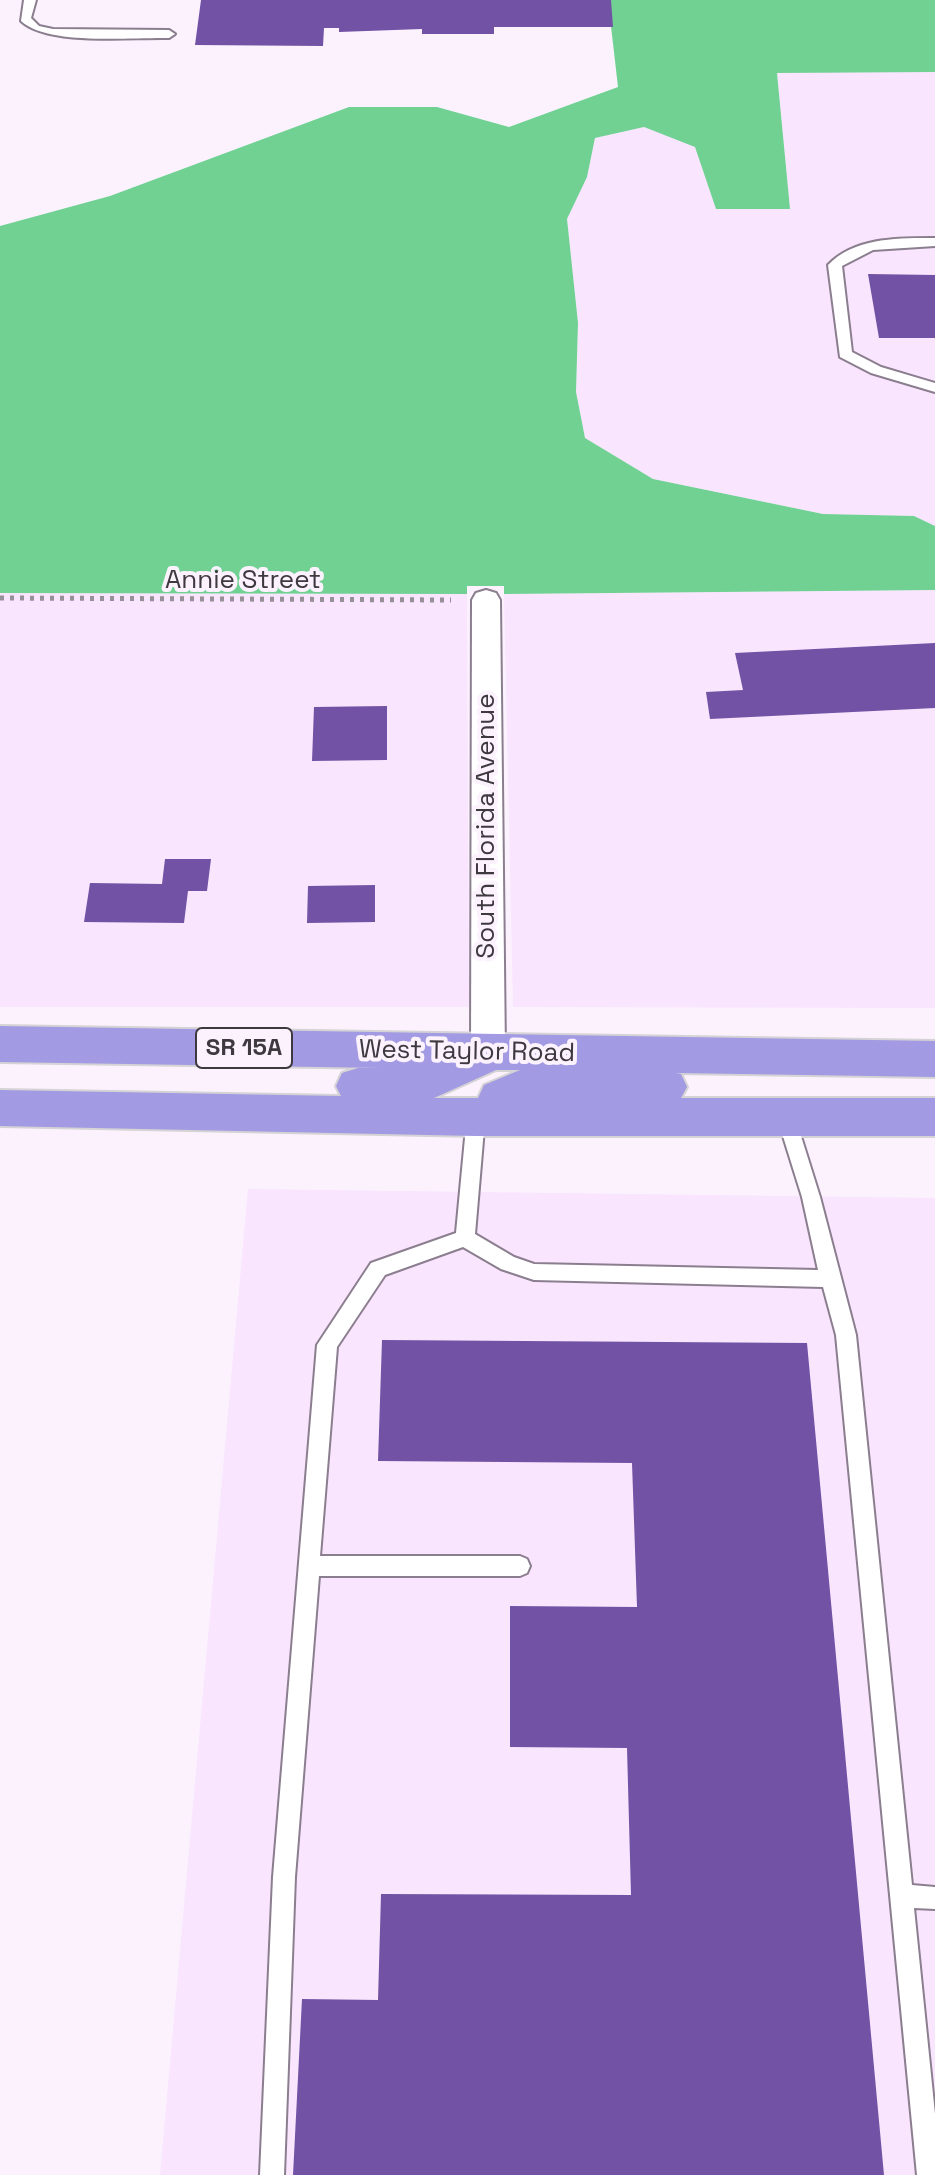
<!DOCTYPE html>
<style>
body{margin:0}
canvas{display:block;background:#fbf2fe}
</style>
<canvas width="935" height="2175"></canvas>
<script>
const g = document.querySelector('canvas').getContext('2d');
g.lineJoin = 'round';
function fill(path, color) { g.fillStyle = color; g.fill(path, 'evenodd'); }
function trace(path, color, width, dash) { g.strokeStyle = color; g.lineWidth = width; g.lineCap = dash ? 'butt' : 'round'; g.setLineDash(dash || []); g.stroke(path); }
function write(font, color, halo, rows, align = 'center') {
  g.font = font + ' "Space Grotesk",sans-serif'; g.lineWidth = 8; g.setLineDash([]); g.textBaseline = 'middle'; g.strokeStyle = halo; g.fillStyle = color; for (const [text, x, y, turn = 0] of rows) {
    g.save(); g.translate(x, y); g.rotate((+turn || 0) * Math.PI / 180); g.textAlign = isNaN(turn) ? turn : align; if (halo) g.strokeText(text, 0, 0); g.fillText(text, 0, 0); g.restore();
  }
}
fill(new Path2D(`
 M777,72h158v454l-21,-10 -91,-2 -170,-35 -68,-41 -9,-46 2,-69 -11,-104 20,-42 8,-39 49,-11 51,19 21,63h74z
 M935,590v418l-422,-1 -9,-413z
 M0,593l467,1 2,413h-469z
 M248,1189l687,9v977h-775z`), '#f9e5fe');
fill(new Path2D(`
 M608,0h327v72l-158,1 13,136h-74l-21,-62 -51,-20 -49,11 -8,39 -20,42 11,104 -2,69 9,46 68,41 170,35 91,2 21,10v64l-431,4v-8h-37v8l-467,-1v-367l110,-30 239,-89h88l72,20 109,-40z`), '#70d193');
fill(new Path2D(`
 M201,0h410l2,27h-119v7h-72v-5l-83,3v-4h-15l-1,18 -128,-1z
 M868,274l67,1v63h-56z
 M935,643v65l-225,11 -4,-27 37,-2 -8,-37z
 M387,706v54l-75,1 2,-54z
 M165,859h46l-4,32h-19l-4,32 -100,-1 6,-39 72,1z
 M375,885v37l-68,1 1,-37z
 M382,1340l425,3 77,832h-591l9,-176 76,1 3,-106 250,1 -4,-147 -117,-1v-141l127,1 -5,-144 -254,-2z`), '#7152a4');
const service = new Path2D(`
 M24,0h12l-5,18 8,8 14,3 116,1 6,4 -6,4c-38,-1 -121,8 -148,-17z
 M935,238v8l-62,4 -31,16 10,86 29,15 54,16v9l-64,-19 -31,-16 -12,-92c27,-28 71,-27 107,-27z
 M476,1109l6,3 3,5 -10,117 39,23 20,7 284,6 -16,-73 -25,-80 3,-5h12l3,5 25,80 36,138 56,550 23,2v22l-21,-1 21,206v61h-18l-81,-840 -13,-48 -289,-7 -33,-11 -38,-22 -78,28 -48,72 -17,209h200l7,3 3,7 -3,7 -7,3h-201l-24,301 -11,298h-24l13,-298 44,-532 54,-82 85,-30 11,-116 3,-5z`);
const minor = new Path2D(`
 M486,590l10,3 4,7 5,452 -5,10 -12,4 -12,-4 -5,-10 1,-452 4,-7z`);
const trunk = new Path2D(`
 M0,1026l935,15v36l-259,-4 5,1 6,13 -6,11h254v38h-459l-476,-10v-36l341,6 -5,-10 6,-13 16,-5h25l-383,-6zM496,1070h24l-36,15 -6,13h-44z`);
trace(service, '#8b7e8f', 4);
trace(minor, '#8b7e8f', 4);
trace(trunk, '#d5d3d5', 4);
trace(new Path2D(`
 M0,598l451,2`), '#979099', 5, [4, 6]);
fill(service, '#fff');
fill(minor, '#fff');
fill(trunk, '#a29ae2');
for (const [x, y, w] of [
 [244,1048,96]
]) { const box = new Path2D(); box.roundRect(x - w / 2, y - 20, w, 40, 6); g.fillStyle = '#fbf2fe'; g.fill(box); trace(box, '#3e383f', 2); }
write('bold 24px', '#3e383f', null, [
 ["SR 15A",244,1048]
]);
write('26px', '#3e383f', '#fbf2fe', [
 ["Annie Street",243,581],
 ["South Florida Avenue",487,826,-90],
 ["West Taylor Road",467,1052,1]
]);
</script>
